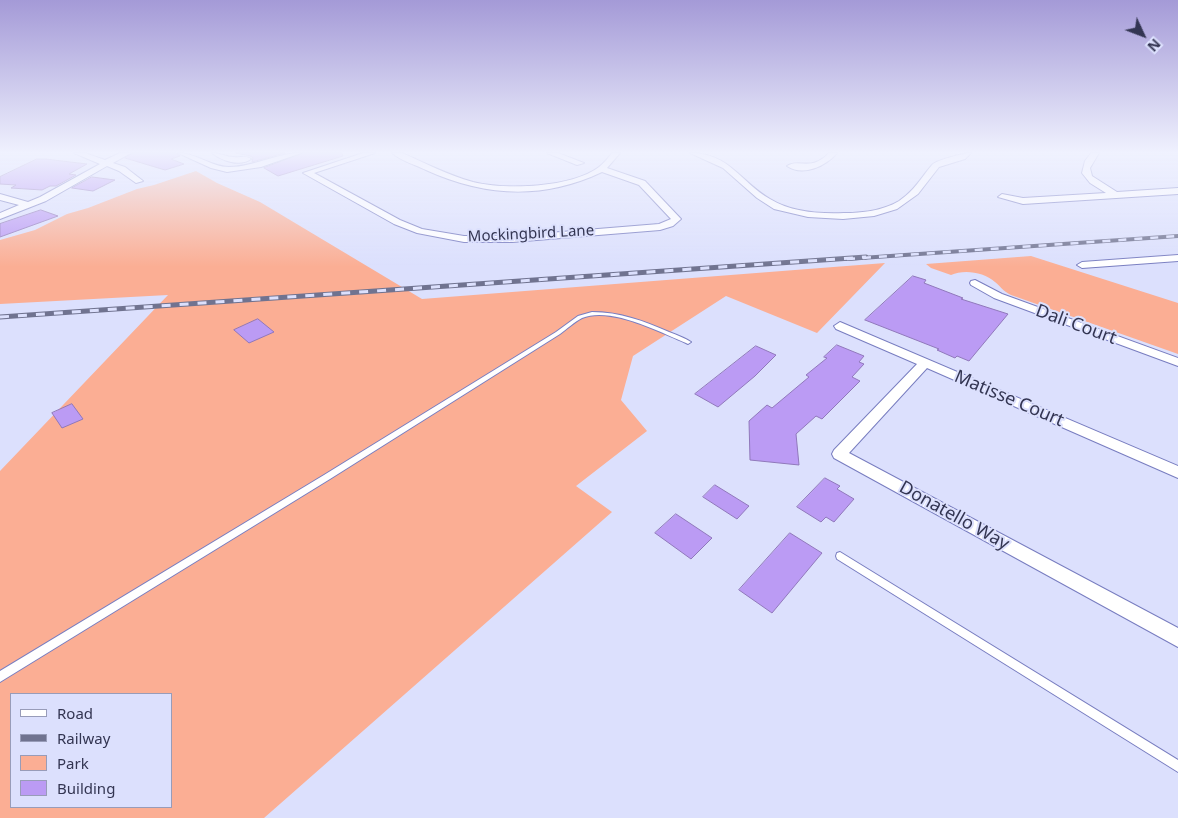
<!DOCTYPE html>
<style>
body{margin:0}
#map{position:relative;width:1178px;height:818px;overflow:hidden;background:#dce0fd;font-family:"Noto Sans",sans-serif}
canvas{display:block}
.legend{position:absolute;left:10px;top:693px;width:162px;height:115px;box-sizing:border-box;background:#dce0fd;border:1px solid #989cb9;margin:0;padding:6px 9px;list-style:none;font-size:15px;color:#333552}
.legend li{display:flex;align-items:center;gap:10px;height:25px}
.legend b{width:25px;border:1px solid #989cb9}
.north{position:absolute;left:1118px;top:10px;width:50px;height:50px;-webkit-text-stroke:4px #dce0fd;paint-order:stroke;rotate:133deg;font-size:14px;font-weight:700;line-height:20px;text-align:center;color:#333552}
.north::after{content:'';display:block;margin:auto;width:18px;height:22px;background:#333552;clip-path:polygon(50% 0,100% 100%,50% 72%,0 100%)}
</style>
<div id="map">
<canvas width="1178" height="818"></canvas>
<ul class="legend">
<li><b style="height:6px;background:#fff"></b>Road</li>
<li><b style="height:6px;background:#707390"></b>Railway</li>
<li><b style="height:14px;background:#fbae94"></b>Park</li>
<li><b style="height:14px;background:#bb9bf4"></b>Building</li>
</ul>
<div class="north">N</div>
</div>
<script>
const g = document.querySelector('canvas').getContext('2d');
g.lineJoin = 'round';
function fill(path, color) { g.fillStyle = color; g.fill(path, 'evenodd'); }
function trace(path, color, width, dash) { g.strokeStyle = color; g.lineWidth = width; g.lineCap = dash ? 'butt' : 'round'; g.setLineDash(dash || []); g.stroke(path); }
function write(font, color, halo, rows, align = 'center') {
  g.font = font + ' "Noto Sans",sans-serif'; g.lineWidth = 4; g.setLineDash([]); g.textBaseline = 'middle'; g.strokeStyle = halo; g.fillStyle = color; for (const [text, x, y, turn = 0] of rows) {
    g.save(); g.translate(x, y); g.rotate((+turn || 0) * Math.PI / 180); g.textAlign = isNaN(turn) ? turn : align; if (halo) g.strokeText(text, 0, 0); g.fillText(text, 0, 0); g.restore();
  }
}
fill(new Path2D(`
 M196,171l21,12 43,19 162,97 463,-36 -68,70 -91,-37 -93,60 -12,44 26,31 -71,55 36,26 -348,306h-264v-347l168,-176 -168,9v-64l35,-10 32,-16 21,-6 49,-19 17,-4zM11,694h160v113h-160z
 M1031,256l147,47v51l-167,-59c-8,-4 -10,-8 -16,-13 -11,-10 -31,-13 -44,-7l-20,-7 -5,-4z`), '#fbae94');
const building = new Path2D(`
 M133,153h43l4,3 -9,3 13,5 -19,6 -40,-12z
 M236,153h49l-33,9 1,-4 -3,-2z
 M303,153h39l1,3 -65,20 -14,-8z
 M37,159h9l41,5 -18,10 7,1 -20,11h-6l-8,4 -31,-2 5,-3 -16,-1v-7z
 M92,177l23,3 -22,11 -21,-3z
 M41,210l17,6 -58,21v-13z
 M913,276l13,4 -2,3 39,15 -2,1 47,15 -39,47 -12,-5 -2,2 -18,-8 2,-1 -74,-29z
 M258,319l16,13 -25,11 -15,-13z
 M837,345l27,11 -5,6 5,2 -12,13 8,4 -38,38 -6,-3 -20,18 3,31 -49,-5 -1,-39 18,-16 5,3 37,-31 -3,-2 21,-17 -3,-1z
 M756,346l20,9 -21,21 -37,31 -23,-13z
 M72,404l11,15 -21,9 -10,-15z
 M825,478l15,8 -3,3 17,10 -20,23 -8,-5 -5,5 -24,-15z
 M715,485l34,21 -12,13 -34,-22z
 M676,514l36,24 -21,21 -36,-26z
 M790,533l32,20 -50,60 -33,-23z`);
fill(building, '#bb9bf4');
trace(building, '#9078bb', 1);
const service = new Path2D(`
 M592,312c28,0 52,9 77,20 8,3 16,6 22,10l-3,2 -2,-1c-26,-11 -76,-37 -104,-25 -8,4 -15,11 -22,16l-230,145 -330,203v-11l324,-196 232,-143 22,-16z
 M840,552l338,208v12l-341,-213 -1,-3 1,-3z`);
const minor = new Path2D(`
 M74,153h11l20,7 15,-7h11l-18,10 12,4 18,14 -7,2 -17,-12 -12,-5 -61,35 -46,18v-6l19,-8 -19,-5v-6l28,8 12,-5 60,-33z
 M178,153c19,0 33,14 51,14 25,0 47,-14 72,-14l-40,14 -34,5 -16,-4z
 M212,153c8,0 14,4 22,4 6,1 11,-2 17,2 -11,8 -29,2 -39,-6z
 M363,153h12l-61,20 86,47 22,9 42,7h48l147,-12 12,-5 -32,-34 -37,-13c-59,28 -117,25 -176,-2 -10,-5 -25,-9 -34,-17h10c23,10 46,22 71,29 32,8 98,6 126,-15 5,-4 9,-9 13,-14h8l-13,15 38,13 36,38 -8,7 -13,4 -148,12h-48l-47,-9 -23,-9 -91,-51z
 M547,153h11l26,10 -7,2z
 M690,153c40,0 50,29 80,46 21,13 49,15 74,14 18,0 38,-2 55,-12 15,-10 22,-23 33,-36 4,-5 32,-12 39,-12l-6,6 -26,8 -21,27 -21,15 -23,7 -31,3 -35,-2 -34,-8 -17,-11 -34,-30z
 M829,153h8c-11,13 -34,24 -50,13 12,-8 24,6 42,-13z
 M1091,153h8l-9,15 2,8 25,16 61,-4v6l-155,10 -25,-7 4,-3 21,4 83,-5 -16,-10 -8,-10 3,-12z
 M1178,255v6l-96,7 -5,-3 5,-3z
 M975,280l27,14 176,64v8l-184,-68 -23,-13 -1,-2 1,-2z
 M840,322l338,144v12l-251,-110 -78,85 329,175v19l-344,-189 -2,-4 2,-4 83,-86 -81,-35 -2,-3z`);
trace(service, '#787dc0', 2);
trace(minor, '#787dc0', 2);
fill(service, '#fff');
fill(minor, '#fff');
const railFar1 = new Path2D(`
 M847,259l331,-23`);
const rail = new Path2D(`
 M0,317l866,-60`);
trace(railFar1, '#707390', 4);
trace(rail, '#707390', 5);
trace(railFar1, '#dce0fd', 2.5, [8]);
trace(rail, '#dce0fd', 3, [9]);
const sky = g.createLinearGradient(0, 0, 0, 267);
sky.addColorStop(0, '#a49ad7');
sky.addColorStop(0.57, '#eff1fe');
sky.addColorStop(1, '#eff1fe00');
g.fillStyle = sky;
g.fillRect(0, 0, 1178, 267);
write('15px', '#333552', '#dce0fd', [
 ["Mockingbird Lane",531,234,-3]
]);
write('18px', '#333552', '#dce0fd', [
 ["Dali Court",1076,325,20],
 ["Matisse Court",1009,399,23],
 ["Donatello Way",954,516,29]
]);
</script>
